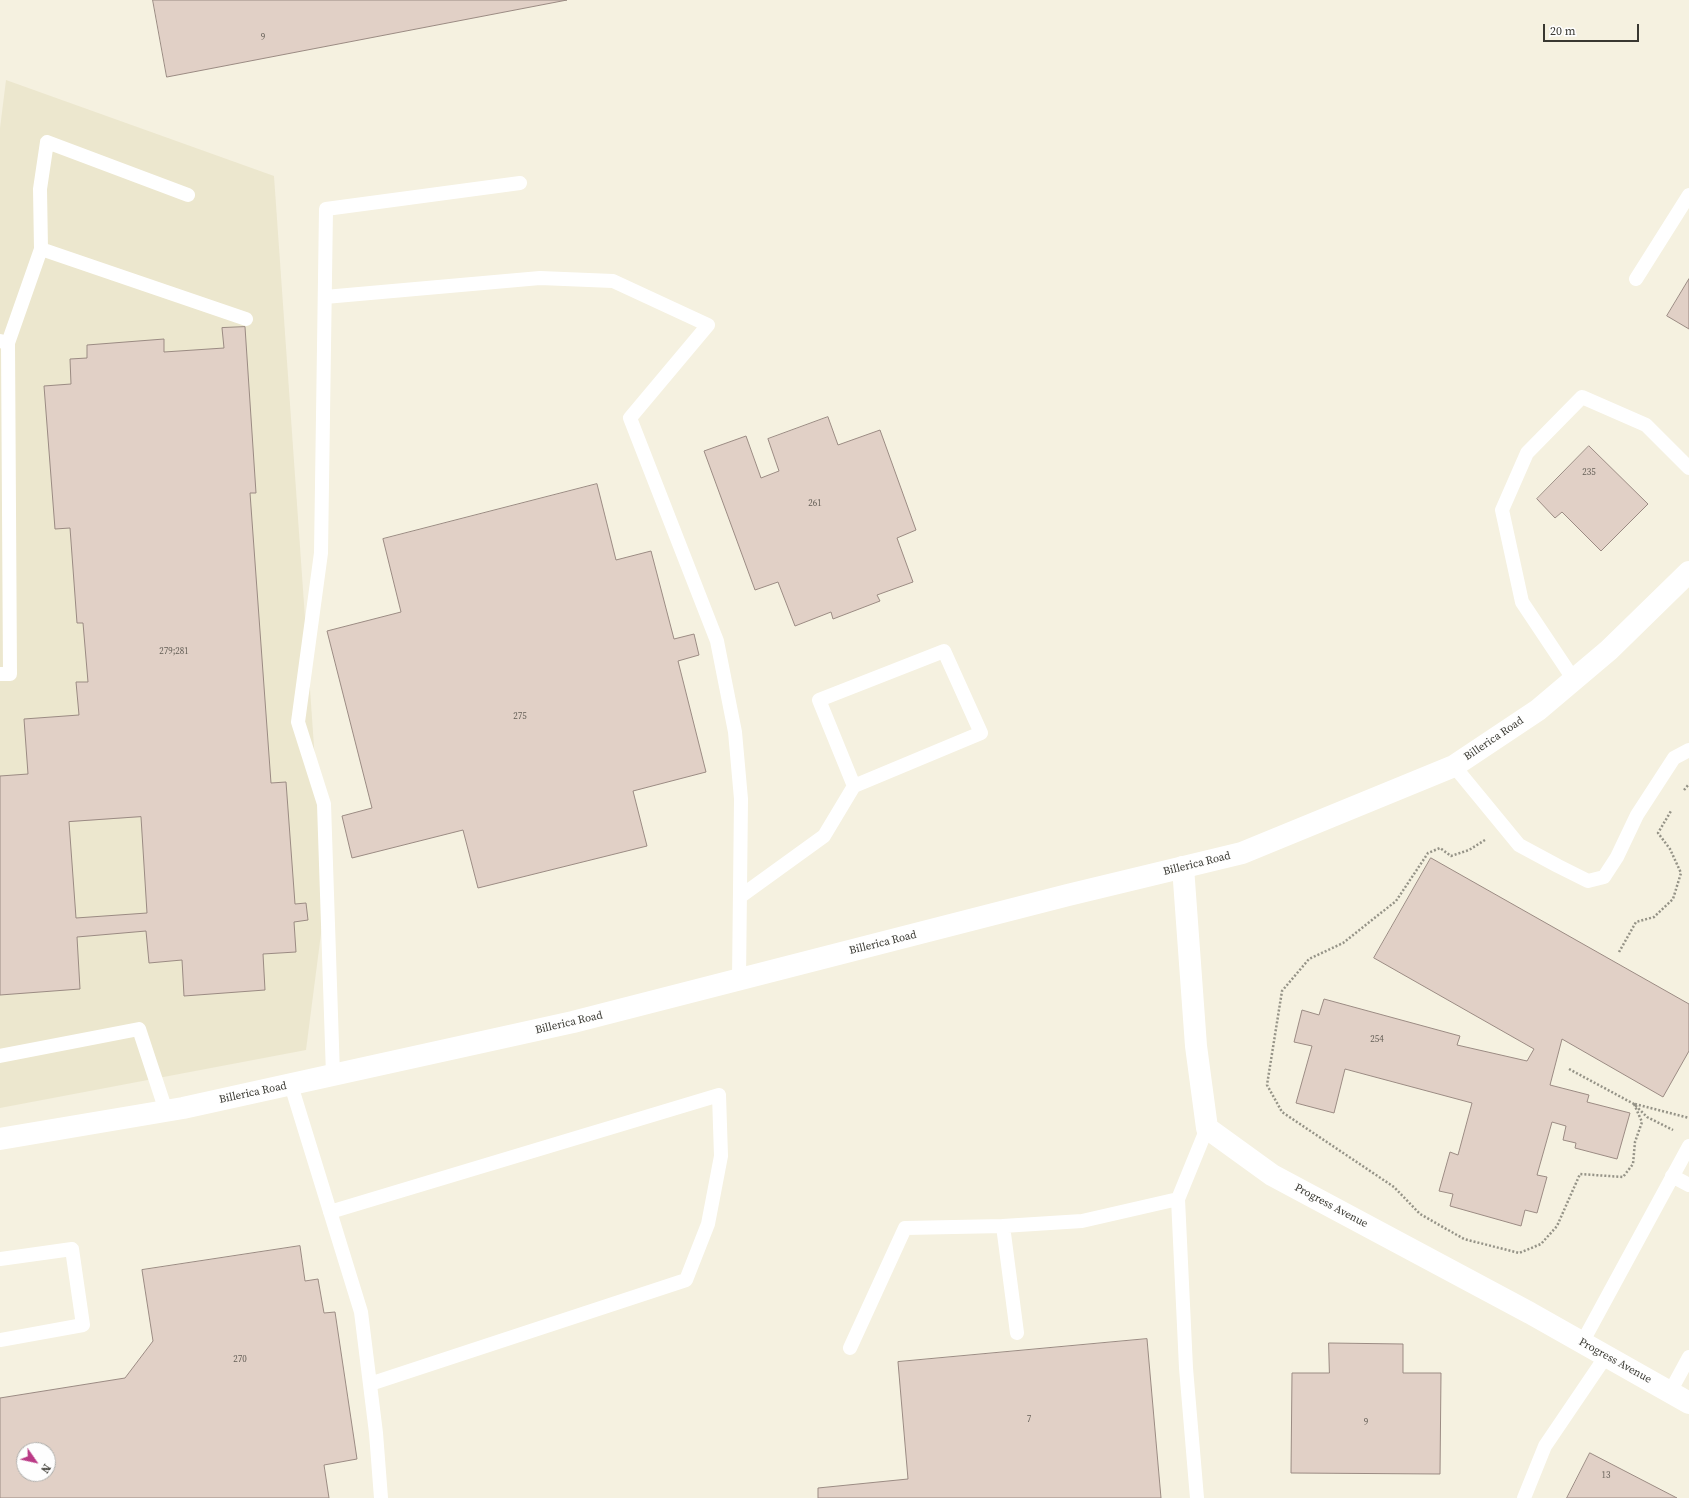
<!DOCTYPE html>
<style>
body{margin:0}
#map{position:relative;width:1689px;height:1498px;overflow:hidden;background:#f5f1e0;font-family:"Source Serif 4",serif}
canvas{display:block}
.north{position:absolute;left:16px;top:1442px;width:40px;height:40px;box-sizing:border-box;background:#fefefe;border:1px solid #afafac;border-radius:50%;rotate:124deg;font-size:11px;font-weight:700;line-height:16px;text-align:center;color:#393831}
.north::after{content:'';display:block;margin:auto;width:14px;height:18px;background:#ba3a86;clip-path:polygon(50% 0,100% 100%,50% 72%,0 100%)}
.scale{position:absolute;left:1543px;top:24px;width:96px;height:18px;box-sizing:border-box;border:2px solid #393831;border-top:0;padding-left:5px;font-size:12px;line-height:14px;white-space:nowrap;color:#393831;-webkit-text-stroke:3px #fefefe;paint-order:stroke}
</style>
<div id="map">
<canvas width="1689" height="1498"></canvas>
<div class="north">N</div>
<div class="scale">20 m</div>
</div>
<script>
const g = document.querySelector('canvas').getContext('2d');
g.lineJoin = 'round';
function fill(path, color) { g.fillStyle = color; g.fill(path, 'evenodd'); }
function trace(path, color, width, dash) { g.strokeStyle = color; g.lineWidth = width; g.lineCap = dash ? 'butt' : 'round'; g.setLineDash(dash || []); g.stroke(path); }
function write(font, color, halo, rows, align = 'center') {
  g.font = font + ' "Source Serif 4",serif'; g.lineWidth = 3; g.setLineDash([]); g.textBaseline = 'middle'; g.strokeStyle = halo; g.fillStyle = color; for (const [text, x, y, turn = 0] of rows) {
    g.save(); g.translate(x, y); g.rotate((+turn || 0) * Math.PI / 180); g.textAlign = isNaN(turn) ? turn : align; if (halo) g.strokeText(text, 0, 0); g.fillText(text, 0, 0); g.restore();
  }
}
fill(new Path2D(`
 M6,80l268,96 51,727 -19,147 -306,58v-980z`), '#ece7ce');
const building = new Path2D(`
 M153,0h414l-400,77z
 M1689,279v50l-22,-13z
 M245,327l11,166h-6l21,290 15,-1 9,122 11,-1 2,17 -14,2 2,30 -33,2 2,36 -81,6 -2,-36 -33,3 -3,-32 -69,6 3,52 -80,6v-219l28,-2 -4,-55 55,-4 -3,-33h12l-5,-59h-6l-7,-95 -15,1 -11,-143 27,-2 -1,-25 17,-1v-13l77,-6v13l60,-4 -2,-20zM141,817l6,96 -71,5 -7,-96z
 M828,417l10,28 42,-15 36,100 -19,8 16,44 -36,13 3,6 -47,18 -2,-7 -36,14 -17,-44 -23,8 -51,-139 42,-15 15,42 18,-7 -11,-32z
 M1589,446l59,58 -47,47 -39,-39 -7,6 -18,-19z
 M597,484l19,76 35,-9 23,88 20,-5 5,21 -21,6 28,111 -73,19 14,55 -169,42 -15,-58 -111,28 -10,-42 30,-8 -45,-177 74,-19 -18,-73z
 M1431,858l258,146v47l-26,46 -101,-58 -12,46 39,10 -2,7 43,11 -13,46 -42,-11 1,-5 -13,-3 3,-14 -14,-4 -15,53 10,2 -10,36 -12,-3 -4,16 -71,-20 3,-12 -14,-3 11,-39 8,3 14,-52 -127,-34 -11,44 -38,-10 16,-57 -18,-4 8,-32 17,5 5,-16 136,37 -3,9 70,16 7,-12 -160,-91z
 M300,1246l5,35 13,-2 6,34 11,-1 22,147 -33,6 5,33h-329v-100l125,-20 28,-37 -11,-71zM24,1450h24v24h-24z
 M1147,1339l14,159h-343v-10l90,-9 -10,-117z
 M1329,1343l74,1v29h38l-1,101 -149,-1 1,-100h37z
 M1590,1453l87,45h-110z`);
fill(building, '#e1d0c6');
trace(building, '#9b8b83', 1);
trace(new Path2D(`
 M1684,790l5,-6
 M1485,840l-16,10 -18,6 -11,-8 -12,5 -32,48 -53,42 -34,16 -27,32 -15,94 15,27 112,75 26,27 44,25 55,14 22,-9 16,-18 23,-52 43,3 10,-13 2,-22 7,-20 -8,-18
 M1619,952l17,-30 18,-5 19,-18 8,-26 -11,-24 -12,-16 13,-22
 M1569,1069l65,35 13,13 26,13
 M1635,1104l54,14`), '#959387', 2.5, [2, 2]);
trace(new Path2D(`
 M41,249l205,70
 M1636,279l53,-84
 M325,297l215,-19 73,3 95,44 -78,93 87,223 18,91 6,67 -2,181
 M0,341l8,2 2,331h-10
 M8,343l33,-94 -1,-60 7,-47 141,53
 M1574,680l-52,-78 -20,-92 25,-57 55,-56 64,28 43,43
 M1454,766l65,79 39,21 30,15 16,-4 13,-20 20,-42 37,-57 15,-8
 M741,896l83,-60 30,-50 127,-53 -37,-82 -125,49 35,86
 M0,1056l139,-27 27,82
 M333,1075l-9,-271 -26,-82 23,-169 5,-344 194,-26
 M291,1085l70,227 15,121 5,65
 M1672,1176l17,9
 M330,1212l389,-117 2,61 -13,68 -22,56 -316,104
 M1003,1226l14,107
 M0,1259l72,-10 11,76 -83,15
 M1582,1343l107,-197
 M850,1348l55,-120 98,-2 79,-5 96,-22
 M1670,1392l19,-35
 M1197,1498l-11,-130 -8,-169 29,-71
 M1524,1498l21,-52 61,-90`), '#fff', 14);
trace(new Path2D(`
 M1183,867l13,179 11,82 65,47 258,138 159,90`), '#fff', 22);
trace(new Path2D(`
 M0,1139l183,-31 390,-86 495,-127 174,-42 212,-87 84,-56 71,-60 80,-78`), '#fff', 22);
write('9px', '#635e56', null, [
 ["9",263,38],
 ["235",1589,473],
 ["261",815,504],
 ["279;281",174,652],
 ["275",520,717],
 ["254",1377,1040],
 ["270",240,1360],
 ["7",1029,1420],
 ["9",1366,1423],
 ["13",1606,1476]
]);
write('11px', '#393831', '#fefefe', [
 ["Billerica Road",1494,739,-34],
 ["Billerica Road",1197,864,-14],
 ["Billerica Road",883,943,-14],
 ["Billerica Road",569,1023,-13],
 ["Billerica Road",253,1093,-12],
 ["Progress Avenue",1331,1206,28],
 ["Progress Avenue",1615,1361,29]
]);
</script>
